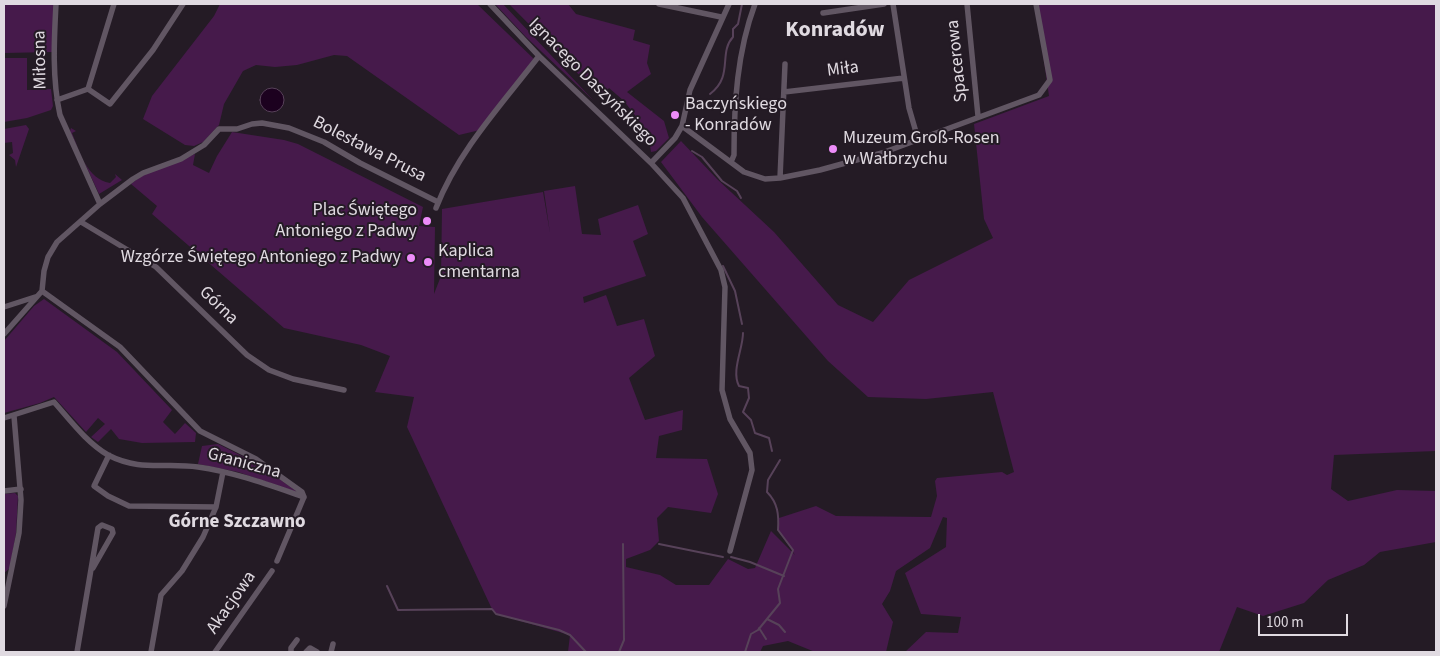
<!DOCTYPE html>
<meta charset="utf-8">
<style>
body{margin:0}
#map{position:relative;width:1440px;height:656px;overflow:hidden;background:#241b25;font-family:"Source Sans 3",sans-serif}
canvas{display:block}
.frame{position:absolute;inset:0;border:5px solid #e0dae1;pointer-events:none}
.scale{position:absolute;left:1258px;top:614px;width:90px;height:22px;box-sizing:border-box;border:2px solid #e0dae1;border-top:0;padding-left:6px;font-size:15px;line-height:18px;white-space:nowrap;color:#e0dae1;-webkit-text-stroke:4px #241b25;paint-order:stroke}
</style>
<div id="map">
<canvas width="1440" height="656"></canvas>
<div class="frame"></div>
<div class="scale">100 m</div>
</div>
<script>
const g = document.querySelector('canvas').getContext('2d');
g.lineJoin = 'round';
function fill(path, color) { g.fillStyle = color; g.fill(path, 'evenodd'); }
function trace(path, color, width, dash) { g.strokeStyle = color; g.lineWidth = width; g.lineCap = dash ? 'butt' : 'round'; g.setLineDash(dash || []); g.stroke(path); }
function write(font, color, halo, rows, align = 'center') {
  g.font = font + ' "Source Sans 3",sans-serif'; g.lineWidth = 4; g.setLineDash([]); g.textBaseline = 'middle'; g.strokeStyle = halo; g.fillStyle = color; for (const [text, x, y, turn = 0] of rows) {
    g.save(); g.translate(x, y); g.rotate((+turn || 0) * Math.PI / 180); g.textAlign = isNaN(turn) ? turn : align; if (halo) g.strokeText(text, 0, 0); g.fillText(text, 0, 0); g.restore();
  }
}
fill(new Path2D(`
 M4,4h51l-2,48 -49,1z
 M220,4h257l57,55 -54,71 -21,5 -112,-79 -13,-1 -37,10 -22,2 -19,-2 -13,6 -19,33 -5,21 -16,17 -9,4 -9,-1 -42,-26 9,-23 62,-80z
 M495,4h8l91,97 -68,-64z
 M509,4h59l8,10 59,16 -2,10 17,5 -3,18 4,11 -24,18 37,29 5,17 -13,13 -5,1 -3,-20 -24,-31 -15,-13 -8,9z
 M1031,4h405v447l-102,4 -3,34 17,12 49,-11 39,1v51l-56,10 -16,13 -36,15 -24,23 -41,13 -26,-9 -18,45h-314l21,-20 32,1 3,-16 -40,-3 -16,-41 41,-26 1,-29 -4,-1 -13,31 -34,23 -6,20 -8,13 11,18 -7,30h-71l-27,-11 -25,5 -3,6h-192l2,-17 -74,-21 -5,-7 -84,-180 7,-30 -39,-5 15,-36 -29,-11 -77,-17 -132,-114 5,-8 -26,-22 10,-8 54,-22 -2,11 16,8 8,-17 15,-24 52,8 14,4 125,63 -4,19 16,1 -1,67 7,-18 1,-67 101,-17 7,41 -6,-42 31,-5 7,48 19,1 -3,-16 40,-14 10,29 -15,7 13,35 -63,21 1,6 22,-8 11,31 27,-7 11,37 -26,22 16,42 38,-10 -1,20 -23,6 -3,22 51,1 11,35 -7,19 -43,-6 -11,11 2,23 -9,9 -24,9v8l34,8 16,10h33l19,-26 20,10 7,-1 16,-37 24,24 -17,-25 1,-12 37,-12 20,10 95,1 6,-21 -2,-15 2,-3 65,-6 5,3 7,-3 -21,-80 -67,7 -58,-2 -40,-36 -126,-144 -41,-55 20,-21 36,38 57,53 64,73 35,17 36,-42 84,-42 -9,-19 -10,-95 75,-28 -13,-91z
 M4,58h23v32l24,-1 2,17 -2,4 -24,8 -23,4z
 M26,125l3,4 -13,38 -1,-7 -6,-5 4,-2 -1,-11 -8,1v-14z
 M71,128l5,3 -4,2c8,19 15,46 38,50l6,-6 -1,-3 7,6 -23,14 -29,-63z
 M44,299l73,53 55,58 -9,12 12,12 10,-11 11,10 -1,9 -53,1 -23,-4 -8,-10 -13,13 -7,-5 14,-13 -7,-6 -12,14 -32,-35 -14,6 -36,10v-72l30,-35z
 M218,444l40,20 41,29 -61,-21 -40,-8 4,-18z
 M15,493l3,3 -2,37 -6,35 -6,5v-79z`), '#461a4b');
const water = new Path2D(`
 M260 100a12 12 0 1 1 24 0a12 12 0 1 1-24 0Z`);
fill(water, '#1c011f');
trace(water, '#574259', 1);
trace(new Path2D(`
 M710,94c24,-18 8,-41 23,-57v-8l5,-5 4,-20
 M692,151l10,6 20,24 15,10 4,7
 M723,266l12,25 7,33
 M743,333c0,16 -12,38 -4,53l9,2 1,10 -6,14 8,8 4,13 14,5 3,13
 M659,544l64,13
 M731,557l19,5 34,14
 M387,586l11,24 94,-1 4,5 63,16 11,5 16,17
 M767,619l12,6 6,7
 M759,628l7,11
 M619,652l5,-12 -1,-96
 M745,652l6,-18 7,-4 22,-27 -2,-14 15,-39 -15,-20c1,-15 0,-27 -11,-38l1,-12 12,-20`), '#574259', 2);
trace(new Path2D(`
 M56,4c-2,37 -4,74 4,111l40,89
 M490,4l49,52 112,107 32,35 38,72 4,17 -3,103 8,29 20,34 2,17 -22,81
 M659,4l62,13
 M893,4l16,104 9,31
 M967,4l11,112
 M823,13l61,-9
 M88,89l26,-85
 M784,92l120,-14
 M57,100l31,-11 22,15 43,-54 30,-46
 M682,126l62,46 21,7 15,-1 40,-8 62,-17 157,-58 11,-15 -14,-76
 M731,162l3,-7c0,-51 3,-103 21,-151
 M651,163l24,-25 7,-12 8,-36 39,-86
 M780,178l5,-114
 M436,208c22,-57 66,-104 103,-152
 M81,222l75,45 91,88 22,15 24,9 51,11
 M42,291l78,56 80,84 56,28 46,33 2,5
 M4,307l31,-10
 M4,334l38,-43 2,-20 4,-14 9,-15 43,-38 33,-25 10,-6 38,-14 23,-14 15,-16h18l15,-5 10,-1 27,5 35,14 36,21 78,39
 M4,418l50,-16c16,18 33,41 54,53 33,17 57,7 90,12 36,5 71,18 106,30l-27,64
 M109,455l-15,31 14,10 21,10 87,1
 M4,491l17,-2
 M4,606l15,-73 2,-33 -7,-84
 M77,652l21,-124 4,-3 10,4 1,4 -20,35
 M151,652l10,-57 21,-24 21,-34 13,-30 7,-35
 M215,652l57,-81
 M291,652v-4l6,-8
 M306,652l4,-4 7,4
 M331,652l2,-8`), '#615663', 5.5);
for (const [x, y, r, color] of [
 [675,115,5,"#ed8cf9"],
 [833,149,5,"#ed8cf9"],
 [427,221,5,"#ed8cf9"],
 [411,258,5,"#ed8cf9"],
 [428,262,5,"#ed8cf9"]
]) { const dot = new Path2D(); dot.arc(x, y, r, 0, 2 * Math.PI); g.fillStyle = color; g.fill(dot); trace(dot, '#241b25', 2); }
write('18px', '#e0dae1', '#241b25', [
 ["Miłosna",41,60,-91],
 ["Spacerowa",958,61,-96],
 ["Miła",843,70,-7],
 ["Ignacego Daszyńskiego",592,83,45],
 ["Bolesława Prusa",369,150,27],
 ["Górna",218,306,44],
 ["Graniczna",244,464,15],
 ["Akacjowa",232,603,-55]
]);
write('18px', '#e0dae1', '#241b25', [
 ["Baczyńskiego",685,105],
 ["- Konradów",685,126],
 ["Muzeum Groß-Rosen",843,139],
 ["w Wałbrzychu",843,160],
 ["Plac Świętego",417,211,"right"],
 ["Antoniego z Padwy",417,232,"right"],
 ["Kaplica",438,252],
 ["cmentarna",438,273],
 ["Wzgórze Świętego Antoniego z Padwy",401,258,"right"]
], 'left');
write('bold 19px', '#e0dae1', '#241b25', [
 ["Górne Szczawno",237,523]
]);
write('bold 22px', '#e0dae1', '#241b25', [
 ["Konradów",835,31]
]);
</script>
